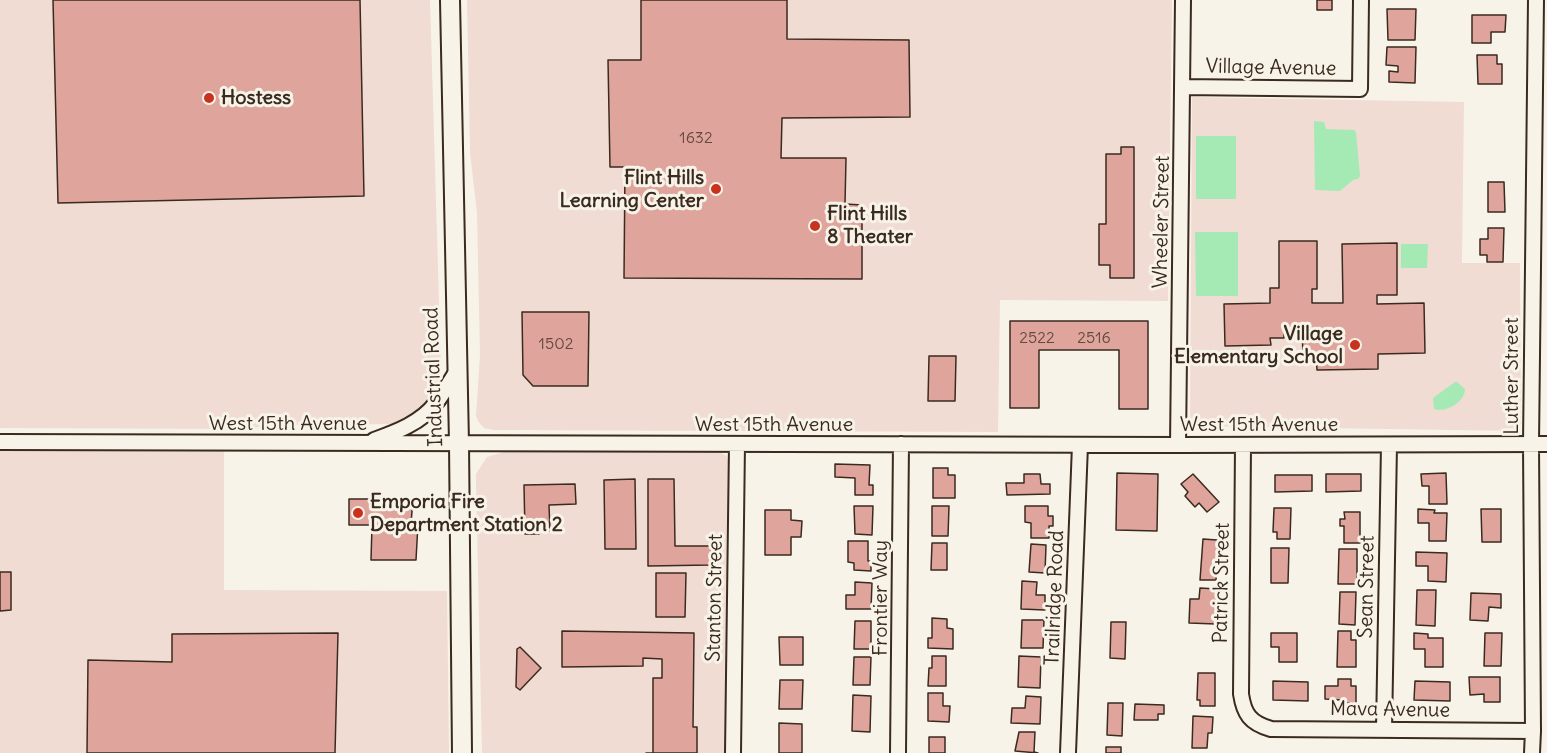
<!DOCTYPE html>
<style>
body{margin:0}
canvas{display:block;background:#f7f3e8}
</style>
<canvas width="1547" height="753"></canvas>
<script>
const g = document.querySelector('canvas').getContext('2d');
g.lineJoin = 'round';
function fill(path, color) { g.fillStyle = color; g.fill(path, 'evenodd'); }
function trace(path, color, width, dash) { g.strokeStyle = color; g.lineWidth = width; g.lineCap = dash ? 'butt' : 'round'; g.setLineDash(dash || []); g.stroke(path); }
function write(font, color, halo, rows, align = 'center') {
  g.font = font + ' Delius,sans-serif'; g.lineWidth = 6; g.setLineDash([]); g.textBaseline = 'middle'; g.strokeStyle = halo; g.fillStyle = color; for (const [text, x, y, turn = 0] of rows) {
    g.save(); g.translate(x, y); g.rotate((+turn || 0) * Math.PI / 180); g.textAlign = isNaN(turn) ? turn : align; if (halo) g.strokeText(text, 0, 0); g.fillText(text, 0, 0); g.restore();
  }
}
fill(new Path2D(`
 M0,0h430l11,370 -6,25 -6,9 -22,16 -11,4 -117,1 -39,4 -240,-1z
 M467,0h705l-4,301 -168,-1 -2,132 -504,-2 -10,-2 -6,-7 -2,-5 4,-61 -3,-142 -7,-61z
 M1192,97l272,5 -2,161h58l1,168 -331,-5z
 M0,450l224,1v139l223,1 2,162h-449z
 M504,452h215l8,4 3,13 -4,284h-244l-6,-271v-8l11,-17z`), '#f0dcd2');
fill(new Path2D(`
 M1314,121l10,1 2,7 28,1 2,2 4,44 -2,3 -5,1 -13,11 -25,-1z
 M1196,136h40v63h-40z
 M1195,232h43v64h-42z
 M1401,244h27l-1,24h-26z
 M1455,382h2l8,7c0,13 -19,24 -31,20l-1,-11z`), '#a5e9b4');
const building = new Path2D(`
 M53,0h307l4,196 -306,7z
 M641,0h146v39l122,1 1,77 -128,1 -1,40h65l-1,46 17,1v74l-238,-1 1,-111h-15l-2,-107h33z
 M1317,0h15v10h-15z
 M1387,9h29l-1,31h-27z
 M1472,15h34l-1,17h-14v11h-19z
 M1387,47h29l-1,36 -26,-1v-11l9,1v-6l-12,-1z
 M1477,55h20v9h5v20h-24z
 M1121,147h13v131h-24v-13h-11v-41h7v-70h15z
 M1488,182h16l1,30h-17z
 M1488,228h16l-1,34h-16v-7h-7v-16h8z
 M1279,241h38v48h-5v14h31l-1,-59 55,-1v52h-20v9l47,-1 1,50 -47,1v15l-61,1 -1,-15h-13l-1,-26h-18v9h-14l1,7 -46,1 -1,-42 46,-1v-15h9z
 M522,312h67l-1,74h-55l-10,-11z
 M1010,321h138v88h-29v-59h-80v58h-29z
 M929,356h27l-1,45h-27z
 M835,464l35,1 -1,20h4v10h-18v-17l-20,-1z
 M933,468h15v7h7v23h-22z
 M1117,473l41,1 -1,57 -41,-1z
 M1446,473l1,31h-18v-18h-7l-1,-12z
 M1024,474h16l1,10h9v10l-43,1 -1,-12h18z
 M1193,474l26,28 -12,10 -8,-9 -4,4 -10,-11 3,-4 -7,-8z
 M1326,474h35v17l-35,1z
 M1275,475h37v16l-37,1z
 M635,479l1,70h-31l-1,-69z
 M648,479h26l1,67h36v19l-63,1z
 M575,484l1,20 -27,1 1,26h-11v3h-14l-1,-49z
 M349,499h64l-2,25h7l-2,36h-45l1,-35h-23z
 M854,506h19l-1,29 -17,-1z
 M932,506h17l-1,30h-16z
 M1025,506h23v10h5v10h-4v12h-18v-15l-6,-1z
 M1274,508h17l-1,31h-13v-7h-4z
 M1418,509l17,1 -1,3h13l-1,28h-17v-18h-11z
 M1481,509h20v33h-19z
 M765,510h26v10l11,1 -1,16h-10v18h-26z
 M1344,512h16v31h-16v-17h-4v-7h5z
 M1203,539l14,1 -1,40h-16z
 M848,541h20v20h3v10l-17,-1v-7l-6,-1z
 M932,543h15v27h-16z
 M1031,544l15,1 -1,28 -16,-1z
 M1271,548h18l-1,35h-17z
 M1339,549h18v35h-19z
 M1416,552l31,1 -1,29 -18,-1v-15h-12z
 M0,572h11v38l-11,1z
 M656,573h30l-1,44h-29z
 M1022,581l15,1 -1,13h9v15l-24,-1z
 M855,582l17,1 -1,26h-25v-14h9z
 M1200,588l17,1 -1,35 -27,-1 1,-24h9z
 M1417,590h19l-1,36 -19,-1z
 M1340,592h16l-1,33 -16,-1z
 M1471,593l30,1v14l-12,-1 -1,14 -18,-1z
 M932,618l15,1v9l6,1v20l-25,-1v-10h4z
 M1022,620h22l-1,28h-22z
 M855,621h16v28h-17z
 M1111,622h15l-1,37 -15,-1z
 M562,631l132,2 -1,94h4v26h-51h7v-75h9v-19l-19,-1v8l-81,1z
 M1338,631h13v9h5v27h-19z
 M338,633l-3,120h-248l1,-93 84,2v-28z
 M1271,633h26v29h-18v-15h-8z
 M1414,633l14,1v4h15v29h-18v-18h-11z
 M1485,633h17l-1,33h-17z
 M779,637h24v28h-23z
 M520,647l21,21 -21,22 -4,-3 1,-38z
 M932,656h14v30h-18l1,-18h3z
 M1019,656l22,1 -1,31 -22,-1z
 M854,657h17l-1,28h-17z
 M1198,673h17v33h-15v-6h-3z
 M1469,677h31v25h-16v-8l-14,1z
 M1338,679h13v7h5v17h-15v-3l-16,-1v-13h13z
 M780,680h23l-1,29h-23z
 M1273,681l35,1v19l-35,-1z
 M1415,681l35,1v19l-36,-1z
 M928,693h15v13h7l-1,16 -21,-1z
 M853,695l18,1 -1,36 -18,-1z
 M1026,696l15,1 -1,27 -29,-1 1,-15h13z
 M1108,703h15l-1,33 -15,-1z
 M1135,704l29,1v9h-6v6h-24z
 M1193,716l20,1 -1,16h-4l-1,15h-15z
 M779,723l23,1v29h-23z
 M1019,732h16l-1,20 4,1 -23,-2z
 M929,737h16v16h-16z
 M1106,747h15v6h-15z`);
fill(building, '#dfa59d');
trace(building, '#3b2a1e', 1.5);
const minor = new Path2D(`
 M1182,87l178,2 1,-89
 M374,440c22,-8 47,-17 62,-37 8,-10 14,-22 21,-32
 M0,442l1178,3 369,-1
 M1178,445l5,-445
 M1243,445l-2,249c3,20 9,29 30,35l262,2
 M1384,730l5,-285
 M733,753l4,-309
 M898,753l3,-309
 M1068,753l12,-308
 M1532,753l1,-22 -2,-287 5,-444`);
const major = new Path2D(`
 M450,0l9,443 3,310`);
trace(minor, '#3b2a1e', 18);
trace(major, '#3b2a1e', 22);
trace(minor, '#f7f3e8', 14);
trace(major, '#f7f3e8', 18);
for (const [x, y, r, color] of [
 [209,98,6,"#c8321e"],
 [716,189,6,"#c8321e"],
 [815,226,6,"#c8321e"],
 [1355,345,6,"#c8321e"],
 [358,513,6,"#c8321e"]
]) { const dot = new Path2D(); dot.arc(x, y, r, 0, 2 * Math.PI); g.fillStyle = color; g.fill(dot); trace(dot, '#f7f3e8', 2); }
write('16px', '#64493e', null, [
 ["1632",696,138],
 ["2522",1037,338],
 ["2516",1094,338],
 ["1502",556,344]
]);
write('20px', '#3b2a1e', '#f7f3e8', [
 ["Village Avenue",1271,68,1],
 ["Wheeler Street",1162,222,-89],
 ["Luther Street",1512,376,-90],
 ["Industrial Road",434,377,-92],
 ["West 15th Avenue",288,424],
 ["West 15th Avenue",774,425],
 ["West 15th Avenue",1259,425],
 ["Patrick Street",1222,583,-89],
 ["Sean Street",1367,587,-89],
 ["Stanton Street",715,598,-89],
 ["Frontier Way",881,598,-90],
 ["Trailridge Road",1055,598,-88],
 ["Mava Avenue",1390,710,1]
]);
write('bold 20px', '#3b2a1e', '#f7f3e8', [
 ["Hostess",221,98],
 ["Flint Hills",704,178,"right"],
 ["Learning Center",704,201,"right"],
 ["Flint Hills",827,214],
 ["8 Theater",827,237],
 ["Village",1343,334,"right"],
 ["Elementary School",1343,357,"right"],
 ["Emporia Fire",370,502],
 ["Department Station 2",370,525]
], 'left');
</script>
